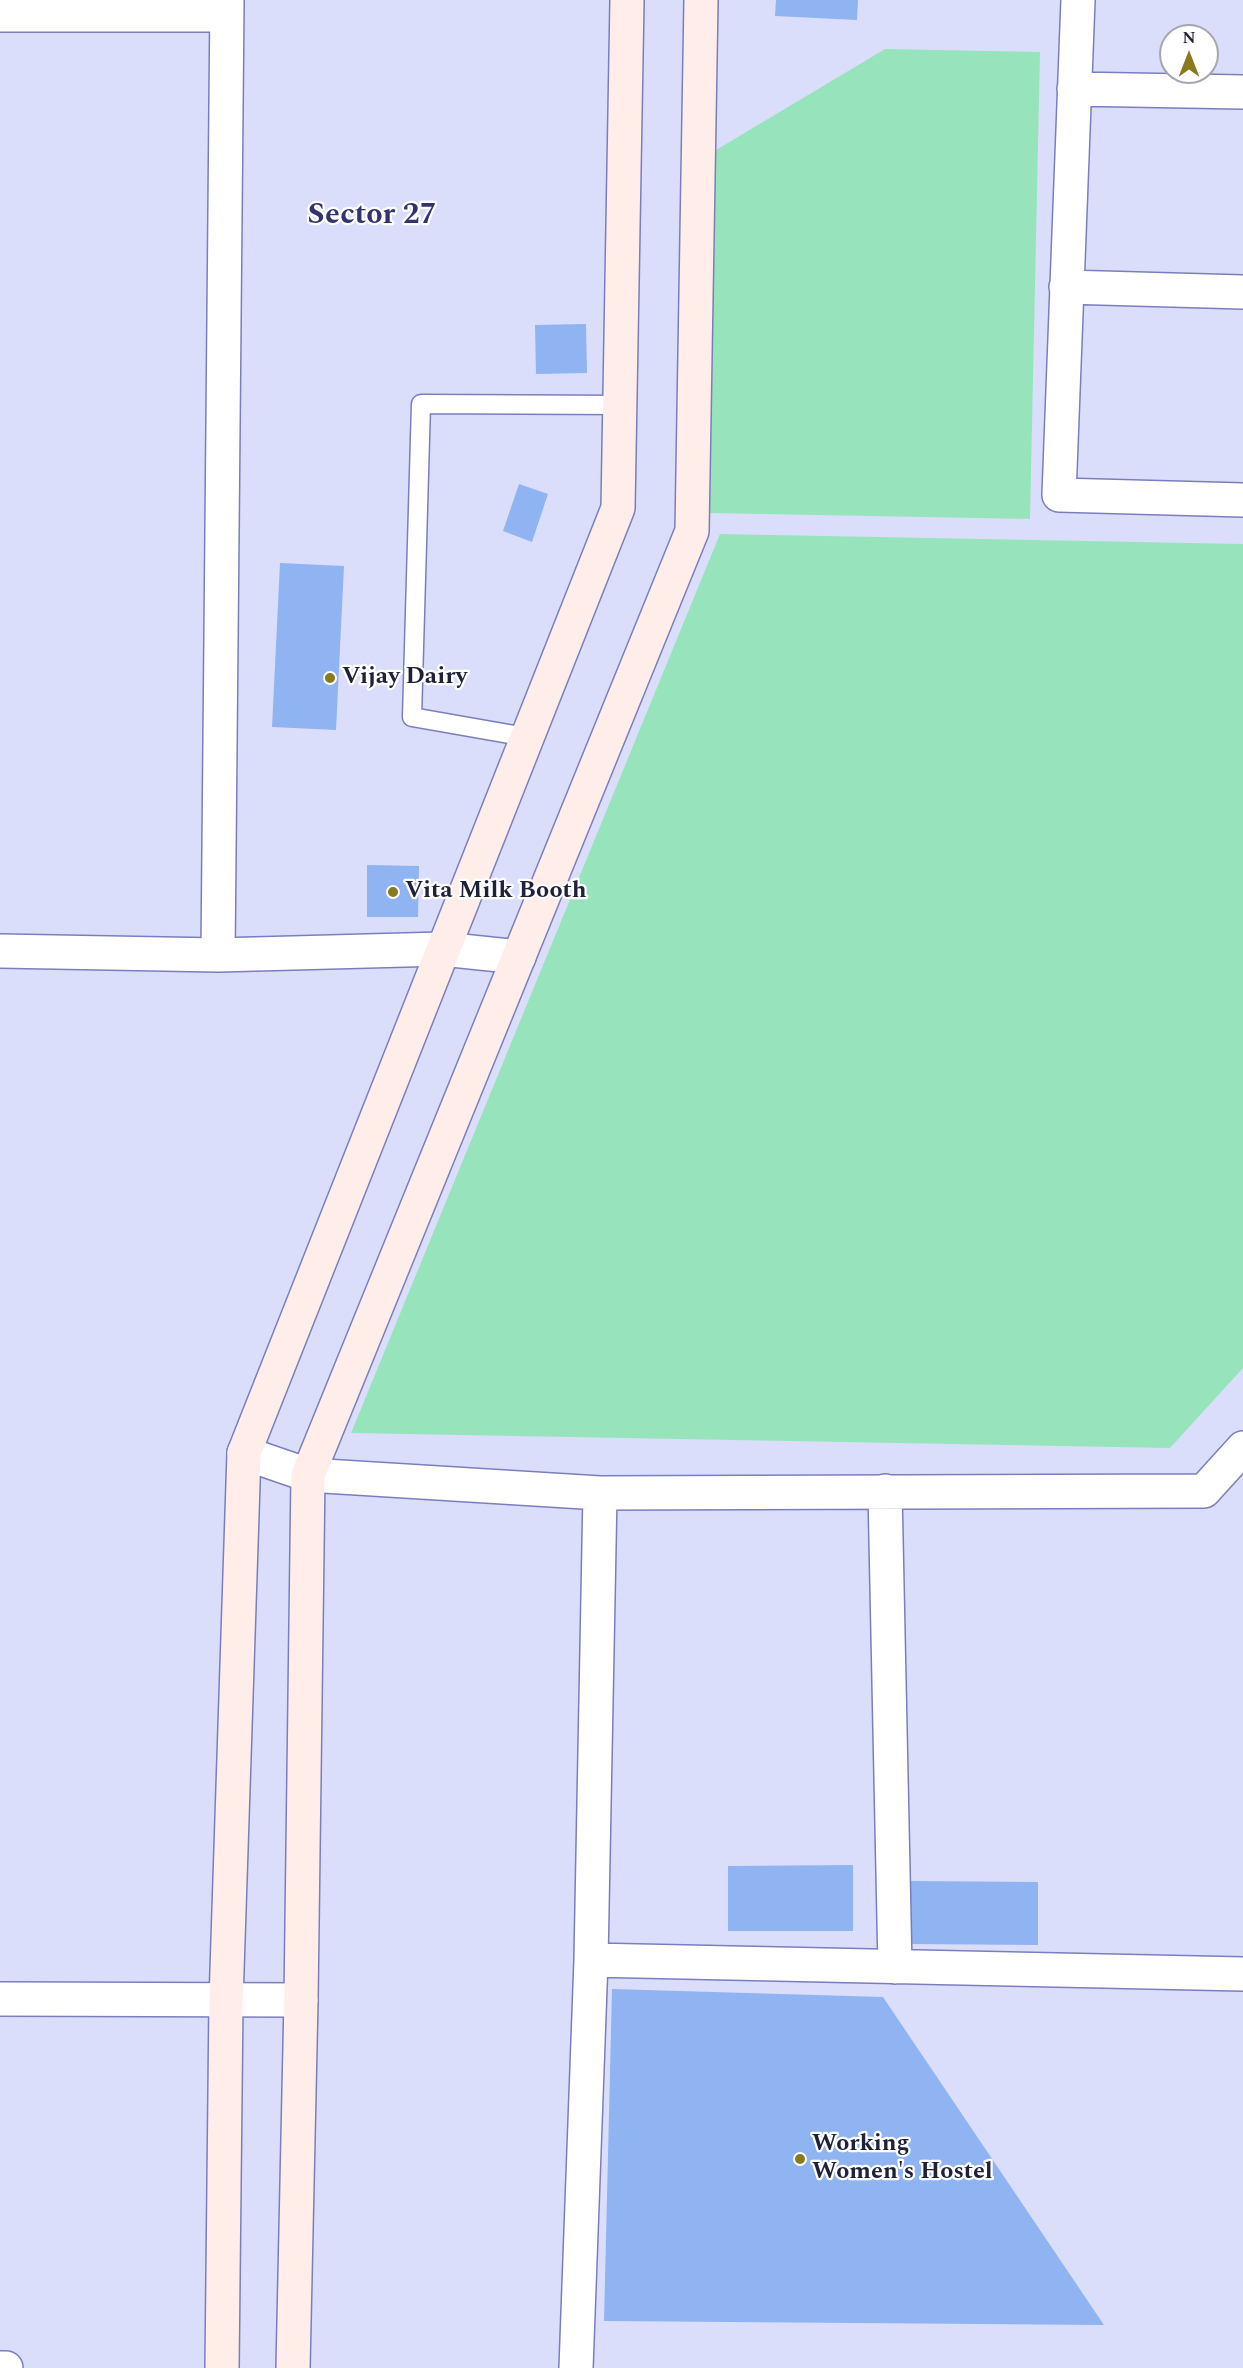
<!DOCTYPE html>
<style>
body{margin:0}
#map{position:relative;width:1243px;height:2368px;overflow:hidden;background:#dbdefa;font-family:Spectral,serif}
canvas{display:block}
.north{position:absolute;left:1159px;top:24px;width:60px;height:60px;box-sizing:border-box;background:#fff;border:2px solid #a5a6b0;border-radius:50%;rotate:0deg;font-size:16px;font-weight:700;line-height:24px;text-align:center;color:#1f203a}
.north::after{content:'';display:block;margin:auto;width:21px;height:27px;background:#877a1f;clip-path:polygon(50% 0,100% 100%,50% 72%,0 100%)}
</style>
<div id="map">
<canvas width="1243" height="2368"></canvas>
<div class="north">N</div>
</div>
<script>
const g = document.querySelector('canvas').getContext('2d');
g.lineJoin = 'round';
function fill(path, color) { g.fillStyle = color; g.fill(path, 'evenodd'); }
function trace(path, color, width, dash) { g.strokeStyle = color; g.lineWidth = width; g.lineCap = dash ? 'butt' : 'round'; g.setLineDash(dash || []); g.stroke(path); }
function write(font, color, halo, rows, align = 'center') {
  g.font = font + ' Spectral,serif'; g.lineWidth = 4.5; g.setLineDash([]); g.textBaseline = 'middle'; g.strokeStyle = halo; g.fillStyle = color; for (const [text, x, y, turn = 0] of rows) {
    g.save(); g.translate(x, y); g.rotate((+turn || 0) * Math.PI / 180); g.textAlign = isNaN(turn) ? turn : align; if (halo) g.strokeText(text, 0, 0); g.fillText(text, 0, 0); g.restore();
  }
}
fill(new Path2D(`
 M885,49l155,3 -10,467 -322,-6 8,-363z
 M720,534l523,10v824l-73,80 -819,-15z`), '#97e4bc');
fill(new Path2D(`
 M776,0h82l-1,20 -82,-4z
 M586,324l1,49 -51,1 -1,-49z
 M519,484l29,10 -16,48 -29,-11z
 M280,563l64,3 -8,164 -64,-3z
 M367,865l52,1 -1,51h-51z
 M853,1865v66h-125v-65z
 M910,1881l128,1v63l-128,-1z
 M612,1989l271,8 221,328 -500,-4z`), '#8fb4f1');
const lane = new Path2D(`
 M526,737l-114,-20 9,-313 199,1`);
const street = new Path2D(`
 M1078,0l-19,495 184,5
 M0,15h226
 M1074,89l169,3
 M1066,287l177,5
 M0,951l218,4 224,-6 77,8
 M218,955l9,-955
 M244,1453l64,22 292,18 604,-2 39,-43
 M885,1491l10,476
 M591,1960l652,14
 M0,1999l301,1
 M0,2368h6
 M576,2368l15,-408 9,-467`);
const secondary = new Path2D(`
 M222,2368l4,-367 18,-548 374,-945 9,-508
 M293,2368l8,-368 7,-525 384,-944 9,-531`);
trace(lane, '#7a7ebf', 21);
trace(street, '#7a7ebf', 36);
trace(secondary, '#7a7ebf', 36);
trace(lane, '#fff', 18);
trace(street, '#fff', 33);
trace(secondary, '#feede8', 33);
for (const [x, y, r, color] of [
 [330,678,6,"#877a1f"],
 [393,892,6,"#877a1f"],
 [800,2159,6,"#877a1f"]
]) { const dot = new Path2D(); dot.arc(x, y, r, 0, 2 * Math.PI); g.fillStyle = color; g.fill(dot); trace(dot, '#fff', 2); }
write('bold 24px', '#1f203a', '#fff', [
 ["Vijay Dairy",342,678],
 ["Vita Milk Booth",405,892],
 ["Working",812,2145],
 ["Women's Hostel",812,2173]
], 'left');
write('bold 30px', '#34336d', '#fff', [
 ["Sector 27",372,217]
]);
</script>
